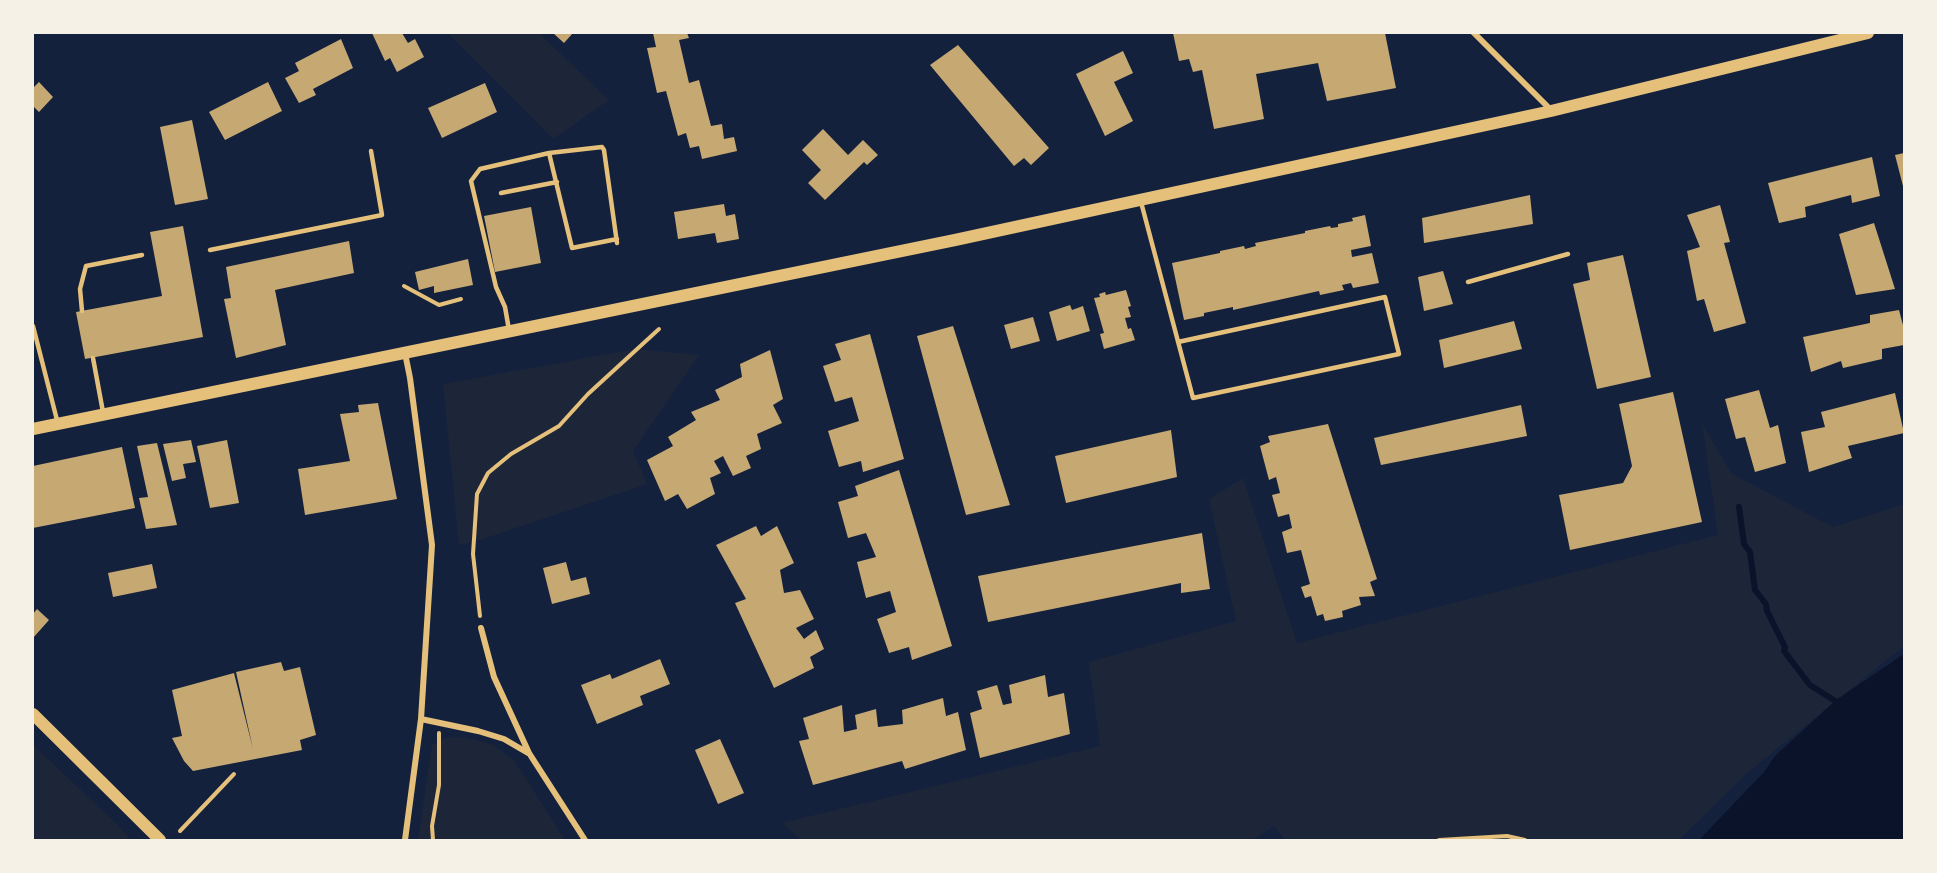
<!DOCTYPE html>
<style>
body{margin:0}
#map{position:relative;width:1937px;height:873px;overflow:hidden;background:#14213d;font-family:"DM Sans",sans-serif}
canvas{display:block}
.frame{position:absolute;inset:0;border:34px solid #f6f1e7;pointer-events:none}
</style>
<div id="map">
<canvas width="1937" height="873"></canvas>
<div class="frame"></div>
</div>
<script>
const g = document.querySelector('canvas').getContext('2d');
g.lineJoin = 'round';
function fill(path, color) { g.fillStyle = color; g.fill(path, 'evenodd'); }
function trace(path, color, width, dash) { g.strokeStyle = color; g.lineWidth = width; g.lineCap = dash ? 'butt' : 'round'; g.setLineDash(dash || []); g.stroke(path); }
fill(new Path2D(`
 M448,33h91l70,67 -56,39z
 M636,349l63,6 -66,96 14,33 -173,58 -15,3 -16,-161z
 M1702,423l30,51 101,53 71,-23v142l-157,127 -68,67h-394l-11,-14 -21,14h-452l-19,-17 318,-77 -11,-84 147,-41 -27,-122 34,-21 54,165 421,-108z
 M464,737l29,8 21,15 51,80h-147l14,-95 13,-7z
 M33,745l84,79 14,16h-98z`), '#1d2539');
fill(new Path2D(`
 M1904,654v185l-205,1 65,-68 11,-16 61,-56z`), '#0b132b');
trace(new Path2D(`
 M1739,507l5,37 6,8 5,38 11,14 1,7 18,36 -1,4 26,34 30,19`), '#0b132b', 6);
fill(new Path2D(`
 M372,33h30l6,10 7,-4 9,18 -27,15 -7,-14 -5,3z
 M553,33h20l-9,10z
 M653,33h34l2,5 -10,2 10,43 10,-3 12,46 11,-2 2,15 10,-2 3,14 -35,8 -3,-13 -9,2 -4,-15 -8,3 -12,-45 -9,2 -10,-45 9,-1z
 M1173,33h212l11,55 -69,13 -9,-38 -62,11 8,45 -50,10 -12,-59 -9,2 -4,-13 -10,2z
 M341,39l12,29 -40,21 3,6 -17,8 -14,-25 14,-7 -4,-8z
 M958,45l91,103 -18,17 -7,-7 -10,8 -84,-101z
 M1123,51l10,22 -19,9 19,39 -28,15 -29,-62z
 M39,82l14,15 -14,15 -6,-6v-18z
 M268,82l14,29 -57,29 -16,-28z
 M485,83l12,29 -55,26 -14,-30z
 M192,120l16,79 -33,6 -15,-78z
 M823,129l25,26 15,-15 15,15 -11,10 -3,-3 -39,38 -17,-17 13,-13 -19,-20z
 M1904,153v33h-1l-8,-31z
 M1872,157l8,39 -28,7 -1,-8 -46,12 1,10 -27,6 -11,-40z
 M1530,195l3,29 -109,19 -2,-25z
 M724,204l2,12 9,-2 4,25 -22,4 -2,-10 -37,6 -4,-27z
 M1720,205l10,37 -6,1 22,80 -32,9 -10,-33 -7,2 -10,-50 13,-4 -13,-32z
 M531,207l10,56 -46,9 -11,-56z
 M1365,215l6,31 -20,4 1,7 20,-4 7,30 -26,5 -2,-5 -9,2 2,5 -24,5 -1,-4 -86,19v-3l-29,6v3l-20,4 -12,-57 48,-10v-2l24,-5 1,3 11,-3 -1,-3 50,-10v-2l25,-5 1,2 7,-1v-3l15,-3 -1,-3z
 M1874,223l21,66 -39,6 -17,-61z
 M183,226l20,111 -118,22 -9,-47 86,-16 -12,-64z
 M349,241l5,32 -79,17 11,55 -50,13 -12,-59 7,-1 -5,-31z
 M1623,255l28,122 -54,12 -24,-105 17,-4 -3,-17z
 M468,259l5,26 -39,8v-7l-15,4 -4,-18z
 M1443,271l10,33 -29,7 -6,-34z
 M1126,290l5,16 -3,1 3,10 -6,1 3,11 3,-1 4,12 -31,9 -4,-15 4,-1 -10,-35 6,-1 -1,-3 6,-2 1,3z
 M1070,305l2,5 11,-4 7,25 -33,10 -8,-29z
 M1899,310l5,19v16l-22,4v10l-39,9 -2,-7 -30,11 -8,-35 67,-14v-8z
 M1033,317l7,24 -29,8 -7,-24z
 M1514,321l8,28 -78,19 -5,-28z
 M953,326l57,179 -44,10 -49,-179z
 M870,334l34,125 -41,13 -2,-11 -22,6 -11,-36 31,-10 -7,-24 -17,5 -12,-36 18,-6 -6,-16z
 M770,350l13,49 -10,6 9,18 -25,11 4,15 -15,7 5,12 -18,8 -10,-20 -9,5 7,12 -11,5 5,16 -28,15 -9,-15 -13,7 -18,-41 26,-14 -5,-9 28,-17 -5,-8 29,-12 -5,-10 27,-13 -2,-13z
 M1759,390l11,38 8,-3 8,38 -31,9 -10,-35 -9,2 -11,-40z
 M1673,392l29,130 -132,28 -11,-55 64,-12 9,-17 -13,-62z
 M1895,393l9,40 -56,13 4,12 -43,14 -8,-40 24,-5 -4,-15z
 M378,403l19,96 -92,16 -7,-46 52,-8 -10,-47 19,-2 -1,-7z
 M1521,405l6,31 -146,29 -7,-27z
 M1328,424l49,155 -7,3 5,14 -16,1 2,8 -19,6 1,6 -18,4 -2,-7 -6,2 -6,-20 -6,2 -4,-11 9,-3 -9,-34 -14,3 -5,-21 10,-4 -3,-14 -11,3 -6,-22 8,-2 -4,-16 -7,3 -9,-34 10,-4 -2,-6z
 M1171,430l6,47 -111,26 -11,-47z
 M191,440l5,22 -13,2 3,14 -14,3 -9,-37z
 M227,440l12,63 -29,5 -13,-62z
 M157,443l20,82 -31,4 -7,-31 9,-1 -11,-51z
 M122,447l13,61 -102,20v-62z
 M899,470l53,176 -40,14 -3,-13 -20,6 -12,-34 19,-7 -6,-21 -24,7 -9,-36 19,-5 -10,-24 -18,5 -10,-36 20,-6 -3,-10z
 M756,526l5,10 16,-10 17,37 -14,7 4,23 16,-3 14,29 -18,9 8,11 12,-9 8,19 -14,8 4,11 -40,20 -39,-85 11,-4 -30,-54z
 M1202,533l8,56 -29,4v-10l-193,39 -10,-46z
 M566,562l5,19 15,-4 4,17 -38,10 -9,-36z
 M152,564l5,24 -44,9 -5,-24z
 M37,609l12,11 -16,18v-24z
 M660,659l10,25 -30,12 3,9 -46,19 -16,-39 29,-11 2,5z
 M281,662l3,9 16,-4 16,68 -16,5 2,10 -109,21 -9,-10 -12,-23 10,-2 -10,-46 62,-17 19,76 -17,-77z
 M1045,675l3,22 16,-4 6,41 -90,24 -10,-45 12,-4 -5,-18 20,-6 6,20 9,-2 -3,-18z
 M943,698l3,18 12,-4 8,38 -61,19 -3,-8 -89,24 -14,-44 10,-2 -6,-21 39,-13 2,27 13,-3 -2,-14 21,-6 2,18 25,-3 -1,-14z
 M720,739l24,54 -26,11 -23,-54z`), '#c6a872');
trace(new Path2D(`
 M404,286l35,19 22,-6
 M480,616l-7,-62 4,-60 11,-21 23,-19 48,-28 29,-32 71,-65
 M180,831l54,-57
 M433,840l-1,-14 7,-41v-52
 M1439,840l68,-4 18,4`), '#e5c07b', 4);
trace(new Path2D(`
 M549,153l23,95 45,-9
 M501,193l56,-11
 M1141,202l52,196 206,-44 -14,-57 -207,45
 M210,250l172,-35 -11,-64
 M1468,282l100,-28
 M82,311l-2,-22 6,-23 56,-11
 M33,326l25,98
 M509,330l-4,-23 -9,-20 -25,-106 9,-12 69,-16 53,-6 2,3 13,93
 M93,358l10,54`), '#e5c07b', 4.5);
trace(new Path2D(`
 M1474,33l77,77
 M405,353l5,25 22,167 -11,174 -16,121
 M481,628l13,49 35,76 56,87
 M421,719l57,12 26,8 24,14`), '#e5c07b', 6);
trace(new Path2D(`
 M33,429l922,-189 596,-129 317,-78
 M33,714l127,126`), '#e5c07b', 12);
</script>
